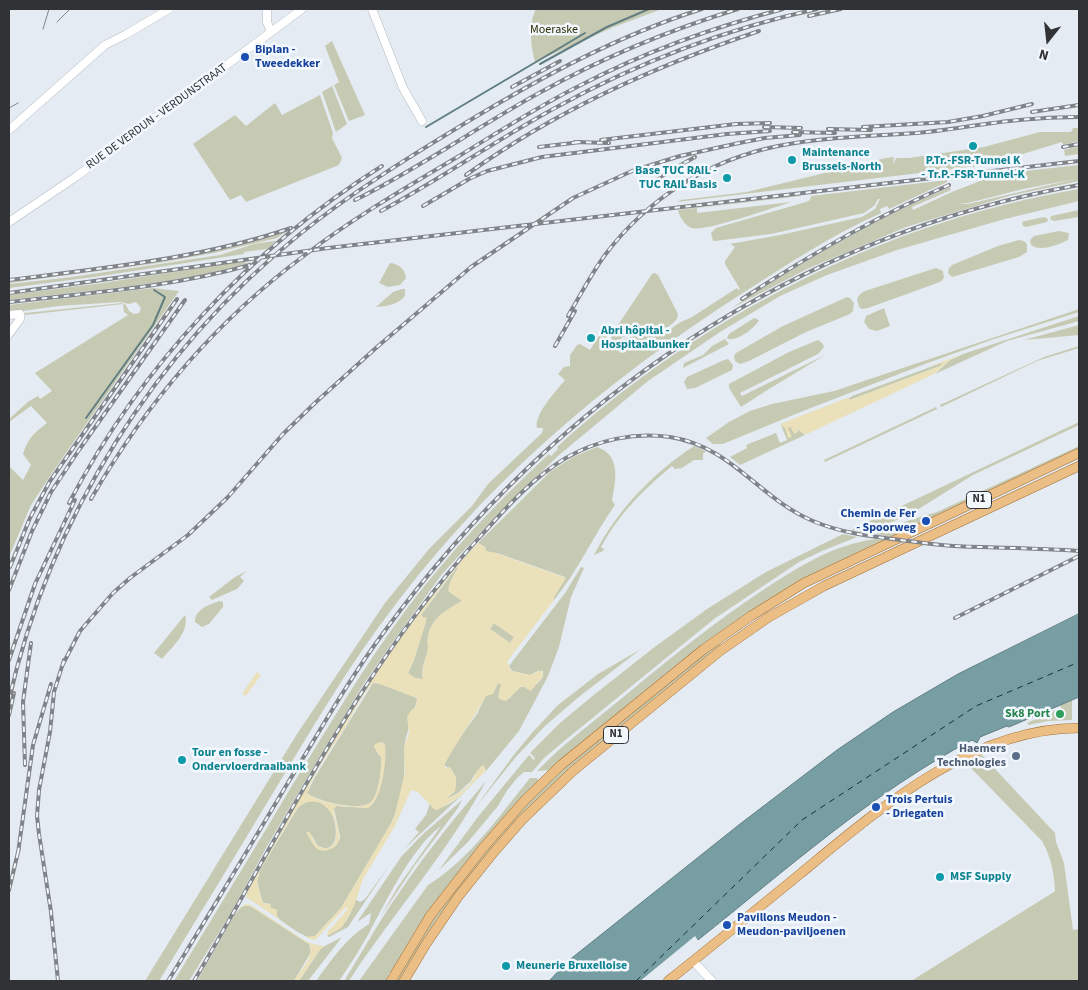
<!DOCTYPE html>
<meta charset="utf-8">
<style>
body{margin:0}
#map{position:relative;width:1088px;height:990px;overflow:hidden;background:#e4ebf3;font-family:"Source Sans 3",sans-serif}
canvas{display:block}
.frame{position:absolute;inset:0;border:10px solid #303235;pointer-events:none}
.north{position:absolute;left:1023px;top:15px;width:50px;height:50px;-webkit-text-stroke:4px #f3f8ff;paint-order:stroke;rotate:196deg;font-size:14px;font-weight:700;line-height:20px;text-align:center;color:#303235}
.north::after{content:'';display:block;margin:auto;width:18px;height:22px;background:#303235;clip-path:polygon(50% 0,100% 100%,50% 72%,0 100%)}
</style>
<div id="map">
<canvas width="1088" height="990"></canvas>
<div class="frame"></div>
<div class="north">N</div>
</div>
<script>
const g = document.querySelector('canvas').getContext('2d');
g.lineJoin = 'round';
function fill(path, color) { g.fillStyle = color; g.fill(path, 'evenodd'); }
function trace(path, color, width, dash) { g.strokeStyle = color; g.lineWidth = width; g.lineCap = dash ? 'butt' : 'round'; g.setLineDash(dash || []); g.stroke(path); }
function write(font, color, halo, rows, align = 'center') {
  g.font = font + ' "Source Sans 3",sans-serif'; g.lineWidth = 5; g.setLineDash([]); g.textBaseline = 'middle'; g.strokeStyle = halo; g.fillStyle = color; for (const [text, x, y, turn = 0] of rows) {
    g.save(); g.translate(x, y); g.rotate((+turn || 0) * Math.PI / 180); g.textAlign = isNaN(turn) ? turn : align; if (halo) g.strokeText(text, 0, 0); g.fillText(text, 0, 0); g.restore();
  }
}
fill(new Path2D(`
 M536,9h126l-48,18 -79,35c-4,-16 -7,-38 1,-53z
 M332,41l33,74 -16,6 -15,-36 5,-3 -14,-36z
 M332,86l15,38 -11,8 -14,-40z
 M320,95l13,38 -1,5 10,20 -3,7 -93,37 -5,-7 -11,5 -37,-56 42,-29 11,11 29,-23 7,12z
 M1073,128h6v13l-16,4 -1,-3 -75,23 -310,37 4,-2 66,-8 139,-34 8,-1 -1,8 3,-7h13l75,-11 56,-15h31z
 M1079,146v8l-14,2 -1,-6z
 M1079,165v16l-70,15 -103,31 -99,42 -77,40c70,-46 143,-89 220,-122l1,3 -39,17 1,3 39,-18 46,-18zM1075,179l-107,25h-10l10,-1 55,-14z
 M947,180v2l-58,27 -2,-3 -7,3 1,4c-47,21 -92,50 -135,78 -146,93 -266,196 -368,337 -35,48 -65,99 -96,150 -41,68 -82,136 -123,203h-14l152,-247 88,-131 44,-54 43,-43 16,-22 54,-51 1,-5h-6c-3,-14 19,-37 28,-48l-7,-6 6,-7 6,-1v-11l7,-10 3,-1 10,6 12,-19 5,3v6l5,1 -1,-4 1,-3 40,-60 3,-1 3,2 20,39 -1,5c-22,23 -32,8 -56,19l1,2 12,-4 30,-2 15,-11 13,-6 45,-29 1,2 2,-1 -15,-25v-3l10,-14 -5,-3 50,-9 82,-18 13,-8 5,-10h-2l-4,7 -10,7 -93,21 -56,7h-2l-2,-8 5,-5 90,-26 4,-2 1,-4z
 M1079,189v12l-74,18 -108,31 -70,25 -47,21 -60,36 -72,49 -90,75 -58,56 -58,62 -50,69 -29,42 -53,88 -44,75 -35,65 -42,68h-15c40,-66 80,-131 119,-197 37,-60 73,-121 115,-177 42,-55 90,-106 141,-153l2,2 7,-7 -1,-2c145,-132 329,-225 522,-258z
 M801,195v1l-104,12v5l94,-11c-16,5 -86,30 -99,26 -7,-2 -13,-12 -14,-18z
 M1079,210v7l-25,4 -4,-2 1,-3z
 M1044,217l4,2 -1,3 -21,5 -3,-1 -1,-4 3,-1z
 M287,231l-10,7 -63,15 -56,10 -149,20v-1l180,-26 44,-9z
 M1059,231l10,2 -1,7c-10,5 -28,12 -37,5l-1,-5 4,-4z
 M1019,240l5,1 3,3v8l-8,5 -67,20 -4,-4 1,-5 3,-3 46,-19z
 M274,241h2l-9,8 -23,3v2l-143,22 -92,12v-4l63,-7 148,-22 34,-11z
 M245,261v2l8,-1c-79,23 -163,28 -244,38v-5l93,-12z
 M390,263c9,1 15,6 16,15l-6,7 -12,2 -9,-4z
 M936,268l7,3 1,7 -4,4 -72,26 -6,1 -3,-2 -2,-8 3,-5 5,-3z
 M153,288l26,3 -127,182 -21,32 -22,52v-91l14,14 8,-15 -8,-11c6,-17 10,-20 24,-31l-16,-17 -22,16v-3l20,-18 9,-5 2,3 12,-8 -17,-18 93,-58 -4,-3 -1,-8 -98,11v-2l97,-10 4,2 3,6 5,3 5,-1 2,-5 -5,-6 -7,2 -9,-2 -62,4 -49,7v-8z
 M402,289h3v7c-8,9 -18,10 -29,11l17,-15z
 M847,297l3,1 4,5 -1,8 -3,3 -44,18 -57,29 -9,3 -5,-3 -1,-5 2,-3 47,-27z
 M884,308l6,18 -13,5 -8,-2 -5,-7 2,-6z
 M1079,309v3l-85,27 -69,25 -122,47 -80,33h-10l-7,-6 23,-16 21,-11 22,-7 62,-13z
 M1079,316v5l-72,20 -72,33 15,-14 13,-6z
 M754,318l5,2c-4,8 -21,21 -31,19l-1,-1 2,-4z
 M1079,325v10l-55,5z
 M725,339l4,5 -46,24 1,-5 19,-8 9,-9z
 M818,340l4,3 2,4 -6,7 -78,39 2,3 83,-41 -56,34 -28,18 -12,-19v-4l60,-32z
 M1079,346v2l-42,13 -96,46 -1,-2 104,-48z
 M728,359l5,6 -1,5 -37,18 -8,1 -3,-7 3,-5 37,-17z
 M941,363h2l-3,3 -90,34 -2,-1 4,-3z
 M936,407l1,2 -112,53 -1,-2z
 M1079,422v3l-106,50 -56,35 -41,20 -8,3 -17,-3z
 M781,425l4,3c9,-3 13,1 20,7l-65,30 -10,-8 17,-9 -1,-3 30,-12 4,10 7,-3z
 M694,446l12,5 -3,3v6h-9l-12,8 -7,1 -3,-3c-30,25 -52,47 -71,81l3,2 -1,2 -9,4c23,-45 58,-81 100,-109z
 M1079,446v4l-183,85 -6,2 -14,-3 31,-13 30,-9z
 M597,447c24,8 19,33 15,53l3,5c-22,31 -37,66 -61,95v-3l11,-20 -68,-24 -11,-1 -1,-5 -7,-4 73,-72 24,-15z
 M843,534l14,3 -35,14 -23,11 -85,57 -151,123 -20,17 -11,13h-8l-7,6 -11,14 -8,14 -30,36 -29,28 38,-52 52,-63 5,5 1,-2 -5,-5 30,-30 30,-25 62,-49 55,-40 59,-37z
 M876,539l10,1 -132,69c-72,47 -137,105 -203,161l-14,1c29,-30 64,-55 96,-82 41,-34 82,-67 127,-97 37,-24 71,-47 116,-53z
 M457,567l1,1 -8,14 12,19c-15,9 -31,17 -34,36 -1,4 0,7 0,11 -1,12 -8,18 -5,31l-9,-1 -6,-5 6,-13 12,-39 -5,-6z
 M581,567l3,1 -13,29 -12,50 -11,29 -29,55 -33,40 -3,-6 -9,10 -3,6 -13,12 -13,7 -12,1 -7,-7h7l13,5 9,-8c0,-7 2,-16 -4,-22 -2,-1 -5,-2 -7,-4l10,-19 23,-32 9,-19c8,-1 9,-5 12,-12l3,1 8,15 10,-12 18,-3 6,-7v-6h-5l-8,4 -18,-4 -3,-5 56,-73z
 M247,571l-7,6 4,4 -7,8 -25,11 -3,-3 26,-20z
 M219,601l4,1v5l-14,17 -7,3 -7,-5c0,-13 14,-17 24,-21z
 M185,615c5,17 -13,32 -23,44l-8,-6z
 M494,623l20,14 -4,6 -20,-14z
 M720,643l1,2 -201,174 -119,162h-7l48,-76 74,-90 50,-49 109,-92z
 M641,649l-61,47 -35,30 -30,32 -40,50 38,-52 18,-22 27,-29 40,-31z
 M373,683l8,1 36,14v2l-12,41 -1,38 -8,33 -6,14 -49,82 -26,28 -6,2 -13,-7 -16,-11 -10,-13 1,-3 -8,-1 -6,-21 3,-12 39,-64c40,-26 50,59 18,39l-4,-8 -6,-2c5,4 5,10 11,14l15,-1 7,-9v-3l-6,-28 2,-2 32,2c15,-9 17,-47 17,-63l-3,-3 -6,9 5,6c1,11 -2,38 -10,45 -10,10 -55,-1 -64,-9l8,-16z
 M1072,700v20l-24,1 -19,4 -2,-2 34,-15 -1,-3z
 M982,755l73,78 1,9 8,21 9,67 6,-1v52h-168l143,-89 1,-2c-1,-18 -4,-33 -13,-49l-76,-78z
 M530,778h7l2,3c-18,20 -37,38 -54,59 -35,41 -67,87 -94,133h-2l-3,8h-27l69,-96c42,-26 71,-69 102,-107z
 M486,781c-38,72 -93,132 -137,200h-5c19,-30 36,-62 57,-91 26,-38 55,-74 85,-109z
 M475,783l-71,66 15,-17 -4,-3 11,-14 4,-12 4,6c15,-1 30,-16 41,-26z
 M462,800l-4,8 -43,57 -34,51 16,-28 44,-62c-29,21 -56,77 -73,109 -9,16 -19,31 -29,46h-23c15,-21 30,-43 53,-57l2,-11 -14,9 44,-65 21,-22z
 M389,866l-41,61 -19,10 -2,-1c4,-4 10,-5 14,-9 7,-7 12,-18 14,-28l5,3 5,-3z
 M247,905l7,3 55,36 2,8 -17,29h-97l38,-67 6,-7z
 M342,937l-34,44h-9l22,-33z`), '#c7cab2');
fill(new Path2D(`
 M963,354l-13,6 -16,14 -129,61 -8,-7 1,4 -4,2 -4,-8 -2,2 4,9 -4,1 -3,-10 -5,-4 72,-28 -4,3 2,1 90,-34 3,-3 -16,4z
 M478,543l7,4 1,4 10,2 70,25 -12,19v3l-47,62 2,2v4l3,3 18,4 12,-5 1,6 -12,15 -9,-5 -16,15 -5,-1 -3,-3 3,-13 -3,-1 -5,11 -7,2c-13,24 -29,45 -42,69l2,3 4,-1 6,10v9l-1,5 -9,8c8,-2 23,-12 27,-20 3,-6 4,-9 10,-14l3,6 -27,26 -22,13 -3,-1 -16,-17 -7,-2 -16,36 -32,53 -9,27 -8,15 -5,7 -14,8 1,-5 20,-22 -2,-2 -29,31 -3,2 -9,-3 10,-1 26,-28 53,-90 11,-46 -1,-25 5,-14 -2,-16 3,-5 6,-6 1,-8 -40,-15h-4c-12,13 -20,31 -29,46 -13,21 -30,42 -37,64 9,9 54,19 64,9 8,-7 11,-35 10,-45l-7,-10 1,-3 5,-2 5,3c2,15 -3,55 -17,63l-31,-2 -3,2c-1,13 16,36 -6,42 -13,4 -16,-9 -22,-18h3c5,4 4,12 11,15 22,11 23,-38 -3,-45 -9,-2 -15,1 -21,8l-36,60 -3,12 5,19 2,3h7l-1,3 7,3v6l3,4 -34,-23 1,-6c69,-120 134,-248 231,-348zM457,567l1,1 -8,14 -2,9 14,10c-15,9 -31,17 -34,36 -1,5 1,10 -1,15 -2,10 -6,17 -4,27l-8,-1 -7,-5 6,-13 12,-39 1,-4 -4,1 -2,-3 23,-32zM494,623l20,14 -4,6 -20,-14z
 M257,672l4,3 -15,21 -4,-2z
 M245,904l6,1 53,35 9,4 11,2 -6,6 -19,29h-5c6,-10 20,-24 16,-36l-60,-39h-6l-6,4z`), '#eae1bb');
const water = new Path2D(`
 M1079,614v83l-70,30 -2,-1 -27,11 -3,6 -5,-3c-99,52 -186,130 -274,200l-3,-3 -55,44h-91l19,-20 172,-137 97,-74 56,-38 65,-38z`);
fill(water, '#769ea3');
trace(water, '#617e82', 1);
fill(new Path2D(`
 M695,936l4,6 -1,1 -3,-3 -51,41h-4z`), '#e4ebf3');
trace(new Path2D(`
 M540,64l67,-37 42,-18
 M426,127l159,-94
 M86,418l67,-93 12,-28 -11,-7`), '#617e82', 2);
trace(new Path2D(`
 M636,981l166,-161 174,-114 103,-44`), '#0e363b', 1, [6, 5]);
const minor = new Path2D(`
 M267,9v13l4,10
 M372,9l31,79 19,33
 M9,130l96,-85 20,-10 44,-26
 M9,222l68,-46 225,-167
 M9,315l11,-1v5l-11,15
 M693,961l19,20`);
const major = new Path2D(`
 M391,981l39,-65 53,-68 42,-48 36,-35 143,-116 47,-33 53,-33 275,-130
 M404,981l22,-37 32,-47 36,-45 28,-32 51,-49 147,-120 49,-34 55,-31 255,-120
 M668,981c44,-35 88,-71 132,-107 79,-65 171,-146 279,-146`);
trace(minor, '#b4bac2', 9);
trace(major, '#a17136', 10);
trace(minor, '#fff', 8);
trace(major, '#ebbe86', 9);
trace(new Path2D(`
 M57,22l13,-13
 M43,29l6,-20
 M9,108l9,-5`), '#808489', 1);
const rail = new Path2D(`
 M809,16l32,-7
 M512,87l48,-26
 M1032,112l47,-7
 M764,127l37,1
 M863,127l85,-5 35,-6 49,-12
 M828,129l43,1
 M793,132l42,1
 M601,140l135,-16 34,-1
 M575,142l34,1
 M539,147l42,-5
 M1063,147l16,-3
 M466,175c91,-65 187,-108 293,-144
 M647,187l23,-16 25,-14
 M355,200c63,-31 122,-73 184,-107 63,-35 130,-63 199,-84
 M423,206l46,-27 18,-8 55,-14 185,-23 43,-3
 M381,211c60,-32 115,-71 174,-103 82,-45 170,-79 262,-99
 M9,280c94,-12 191,-21 282,-52
 M9,293l319,-45 751,-87
 M742,299c66,-43 135,-83 207,-114
 M9,302c80,-9 163,-15 241,-37
 M568,316c12,-20 23,-42 37,-61 43,-57 104,-95 173,-109 45,-9 93,-10 139,-13 34,-3 68,-10 102,-13 20,-2 40,-3 60,-3
 M555,346l20,-35
 M91,499c54,-94 126,-179 214,-244 48,-37 102,-68 154,-99 41,-25 81,-51 124,-72 64,-33 131,-57 200,-75
 M69,503c72,-137 181,-254 313,-337
 M10,567l20,-49 20,-37 127,-182
 M9,590l23,-59 19,-39 28,-42 106,-150
 M955,618l124,-62
 M9,660l26,-76 40,-84
 M62,666l18,-35 33,-38 17,-15 58,-43 39,-37 56,-64 33,-32 61,-55 94,-80 102,-69 59,-27 48,-15 59,-13 26,-5 35,-3
 M9,700c41,-182 146,-349 291,-466 51,-41 106,-75 162,-109 76,-46 154,-89 240,-116
 M9,715l5,-22
 M25,765l-2,-63 8,-59
 M18,853l15,-108 18,-61
 M9,890l10,-42
 M58,981l-7,-69 -12,-78 -2,-18 2,-26 11,-58 4,-40 10,-32
 M168,981c41,-66 81,-133 121,-200 31,-50 60,-102 95,-149 171,-233 409,-396 695,-447
 M194,981c89,-151 165,-312 284,-442 26,-29 54,-61 88,-81 31,-18 68,-26 104,-21 63,10 87,60 143,84 28,12 57,15 87,19 18,2 36,5 54,6 41,2 83,2 125,5`);
trace(rail, '#808489', 4);
trace(rail, '#f3f8ff', 2, [5.5]);
for (const [x, y, r, color] of [
 [245,57,5,"#1a4fb4"],
 [973,146,5,"#0f9aa8"],
 [792,160,5,"#0f9aa8"],
 [727,178,5,"#0f9aa8"],
 [591,338,5,"#0f9aa8"],
 [926,521,5,"#1a4fb4"],
 [1060,714,5,"#2e9e5b"],
 [1016,756,5,"#5c6f8a"],
 [182,760,5,"#0f9aa8"],
 [876,807,5,"#1a4fb4"],
 [940,877,5,"#0f9aa8"],
 [727,925,5,"#1a4fb4"],
 [506,966,5,"#0f9aa8"]
]) { const dot = new Path2D(); dot.arc(x, y, r, 0, 2 * Math.PI); g.fillStyle = color; g.fill(dot); trace(dot, '#f3f8ff', 2); }
for (const [x, y, w] of [
 [979,500,25],
 [616,735,25]
]) { const box = new Path2D(); box.roundRect(x - w / 2, y - 8.5, w, 17, 4); g.fillStyle = '#f3f8ff'; g.fill(box); trace(box, '#303235', 1); }
write('bold 11px', '#303235', null, [
 ["N1",979,500],
 ["N1",616,735]
]);
write('12px', '#2d2e05', '#f3f8ff', [
 ["Moeraske",554,30]
]);
write('bold 12px', '#164399', '#f3f8ff', [
 ["Biplan -",255,50],
 ["Tweedekker",255,64],
 ["Chemin de Fer",916,514,"right"],
 ["- Spoorweg",916,528,"right"],
 ["Trois Pertuis",886,800],
 ["- Driegaten",886,814],
 ["Pavillons Meudon -",737,918],
 ["Meudon-paviljoenen",737,932]
], 'left');
write('12px', '#303235', '#f3f8ff', [
 ["RUE DE VERDUN - VERDUNSTRAAT",157,117,-36]
]);
write('bold 12px', '#0d838f', '#f3f8ff', [
 ["Maintenance",802,153],
 ["Brussels-North",802,167],
 ["P.Tr.-FSR-Tunnel K",973,161,"center"],
 ["- Tr.P.-FSR-Tunnel-K",973,175,"center"],
 ["Base TUC RAIL -",717,171,"right"],
 ["TUC RAIL Basis",717,185,"right"],
 ["Abri hôpital -",601,331],
 ["Hospitaalbunker",601,345],
 ["Tour en fosse -",192,753],
 ["Ondervloerdraaibank",192,767],
 ["MSF Supply",950,877],
 ["Meunerie Bruxelloise",516,966]
], 'left');
write('bold 12px', '#27864d', '#f3f8ff', [
 ["Sk8 Port",1050,714]
], 'right');
write('bold 12px', '#4e5e75', '#f3f8ff', [
 ["Haemers",1006,749],
 ["Technologies",1006,763]
], 'right');
</script>
